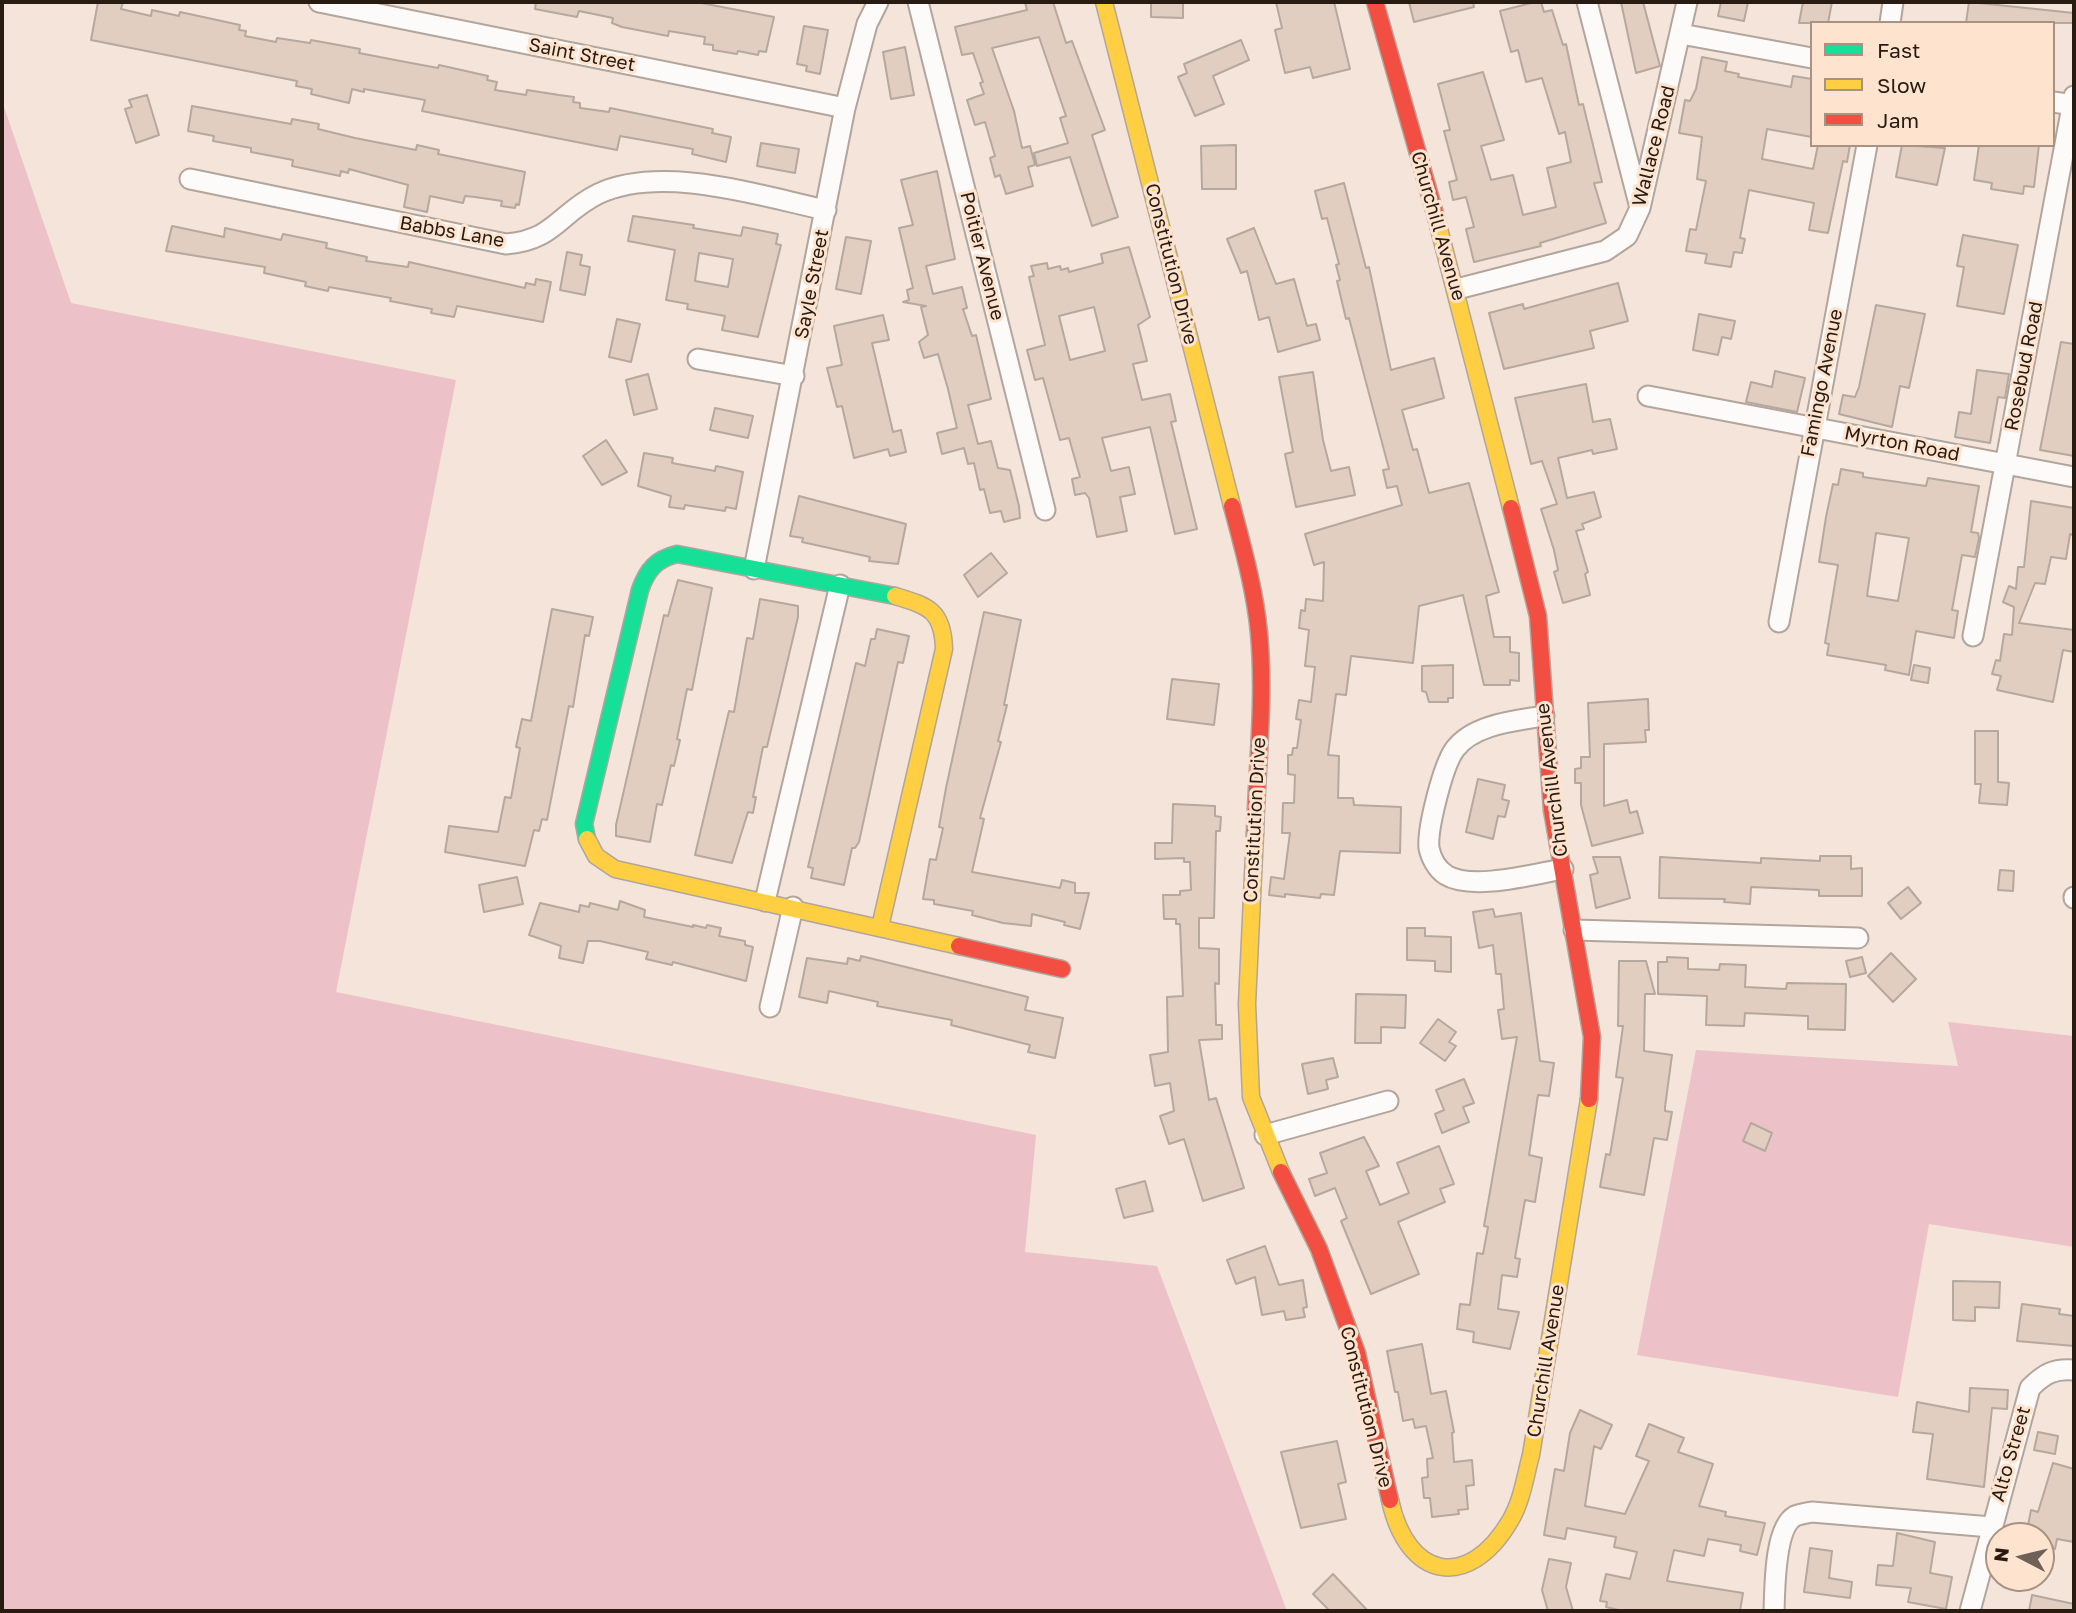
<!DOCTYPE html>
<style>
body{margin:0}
#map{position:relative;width:2076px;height:1613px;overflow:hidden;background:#f4e4da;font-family:"Golos Text",sans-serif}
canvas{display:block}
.frame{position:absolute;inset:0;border:4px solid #271b12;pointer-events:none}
.legend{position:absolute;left:1810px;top:21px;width:245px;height:126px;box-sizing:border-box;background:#fee3cf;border:2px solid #a89383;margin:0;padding:9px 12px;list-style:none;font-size:21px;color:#271b12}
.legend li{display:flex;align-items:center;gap:14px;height:35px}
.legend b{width:35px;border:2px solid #a89383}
.north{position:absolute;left:1985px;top:1522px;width:70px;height:70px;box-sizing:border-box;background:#fee3cf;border:2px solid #a89383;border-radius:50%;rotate:277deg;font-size:19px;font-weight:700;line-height:28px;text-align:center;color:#271b12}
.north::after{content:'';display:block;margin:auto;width:24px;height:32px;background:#6f6158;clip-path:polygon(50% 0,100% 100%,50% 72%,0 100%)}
</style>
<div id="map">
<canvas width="2076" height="1613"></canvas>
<div class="frame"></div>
<ul class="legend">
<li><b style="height:9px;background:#16e098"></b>Fast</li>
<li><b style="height:9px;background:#ffcf43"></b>Slow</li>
<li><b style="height:9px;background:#f24e42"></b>Jam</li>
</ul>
<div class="north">N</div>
</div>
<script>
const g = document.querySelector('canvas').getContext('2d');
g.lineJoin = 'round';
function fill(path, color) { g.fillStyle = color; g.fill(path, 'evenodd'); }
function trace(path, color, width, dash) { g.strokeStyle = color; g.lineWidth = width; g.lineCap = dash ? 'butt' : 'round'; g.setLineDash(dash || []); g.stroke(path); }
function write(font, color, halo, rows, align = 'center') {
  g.font = font + ' "Golos Text",sans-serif'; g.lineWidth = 6; g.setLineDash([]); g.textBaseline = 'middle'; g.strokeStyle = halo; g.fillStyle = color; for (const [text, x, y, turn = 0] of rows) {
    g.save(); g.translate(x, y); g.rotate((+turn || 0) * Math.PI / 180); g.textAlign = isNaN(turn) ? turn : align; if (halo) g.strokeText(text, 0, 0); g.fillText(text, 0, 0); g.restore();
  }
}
fill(new Path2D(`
 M2,101l69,202 385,77 -120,612 700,143 -11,117 132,14 130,345h-1285z
 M1948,1022l126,14v211l-145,-23 -31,173 -261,-42 59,-305 262,16z`), '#ecc2c8');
const building = new Path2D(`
 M98,2h25l-2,7 30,7 1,-6 27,6 1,-4 60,13 -1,5 7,1 -1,5 31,6 1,-4 33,5 1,-3 49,9 -1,4 36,7 43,8 1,-3 49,11 -1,4 10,2 -2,8 31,5 1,-5 32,5 15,2 -1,5 7,1v5l29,4 1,-4 103,21 -1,4 19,4 -5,25 -34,-8 1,-5 -73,-13 -3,14 -66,-13 -129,-26 3,-11 -61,-11v3l-12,-3 -3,14 -38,-9 1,-5 -16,-3 1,-5 -206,-41z
 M536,2h160l78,15 -8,35 -7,-1 -1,4 -20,-4 -1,3 -24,-4v-5l-9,-1 1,-7 -36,-6 -1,5 -46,-9 -10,-4 1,-5 -34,-7 -2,6 -42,-8z
 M1025,2h28l13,41 6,-2 33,89 -13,5 26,82 -26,9 -22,-69 -33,9 -3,-13 34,-10 -8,-25 6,-2 -27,-79 -47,11 22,63 8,37 8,-2 5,19 -7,2 5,19 -27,8 -6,-19 -5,2 -5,-19 5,-2 -10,-34 -10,3 -8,-25 17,-6 -4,-11 3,-1 -10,-29 -11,2 -7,-28 72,-17z
 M1151,2h32v16l-32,-1z
 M1276,2h58l16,67 -37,9 -3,-11 -25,6 -10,-43 7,-2z
 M1409,2h64l1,5 -60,15z
 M1535,2h6l3,10 8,-2 11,35 3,-1 13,61 4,-1 19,78 -8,1 12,40 -66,20 1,3 -67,16 -8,-33 8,-2 -8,-30 -13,3 -4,-18 8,-2 -13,-49 6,-1 -12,-46 45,-12 21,68 -23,6 10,34 22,-5 10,40 33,-8 -9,-39 24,-6 -6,-30 -6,2 -17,-56 -16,4 -8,-32 -7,2 -11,-41z
 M1621,2h22l17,64 -24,7z
 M1721,2h27l-4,19 -26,-5z
 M1803,2h29l-4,21h-29z
 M1969,2l105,11v10h-108z
 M804,26l24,4 -8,44 -14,-3 1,-5 -10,-2z
 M1241,40l8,20 -36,16 11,28 -29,12 -17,-39 9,-4 -3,-9z
 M905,47l9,48 -23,4 -8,-47z
 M1702,57l25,5 -2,9 14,3 -1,3 53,10 2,-11 19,3v58l-45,-8 -5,30 51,10 5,-24h32l-3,17 -4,-1 -15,72 -19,-3 5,-27 -65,-13 -9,48 5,1 -3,14 -8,-1 -3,15 -26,-4 2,-9 -21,-3 4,-22 6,1 10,-49 -9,-2 5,-42 -23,-4 6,-33 5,1 6,-12z
 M147,95l12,40 -23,8 -11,-34 7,-2 -3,-7z
 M192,106l99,18 1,-5 27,5 -1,5 37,9 61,12 1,-5 22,5 -1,4 87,18 -6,33 -3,-1 -1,4 -14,-2 1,-5 -27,-4 -10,-1 -2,7 -33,-7 -3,16 -23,-5 4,-22 -59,-16 -1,4 -7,-2 -1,5 -48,-10 1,-6 -42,-8v-4l-38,-7 1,-5 -26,-5z
 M761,143l38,6 -4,24 -38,-7z
 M1236,145v44h-34l-1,-43z
 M1902,145l43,3 -8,37 -41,-8z
 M1979,145h60l-5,42 -10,-1 -1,8 -32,-5 1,-6 -18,-3z
 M937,171l18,88 -29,7 7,28 29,-7 5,21 -4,1 9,27 4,-1 15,64 -23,6 10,39 13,-3 7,27 12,2 9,36 1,12 -16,4 -3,-11 -11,2 -6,-24 -4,1 -6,-27 -6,1 -4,-16 -22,6 -5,-21 20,-5 -9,-39 -10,-35 -14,4 -5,-16 9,-7 -7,-28 5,-1 -23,-4 6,-2 -2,-10 6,-2 -14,-60 14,-3 -12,-45z
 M1344,183l22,85 3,-1 22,103 43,-12 10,40 -42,12 11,40 4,-1 12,44 40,-10 30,109 -13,4 8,41h16v15l9,1v28l-9,-1v5h-26l-21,-90 -44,11 -6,57 -62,-7 -5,39 -10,-1 -8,61 11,1 -1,42h15l1,7 47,2 -1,46 -60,-2 -6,44 -13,-1 -1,4 -35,-4v3l-16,-2 2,-18 13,2 6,-46h-8l1,-30h11l1,-28 -7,-1v-19h4l1,-7h4l4,-28 -5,-1 3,-19 12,2 4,-35 -10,-1 4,-36 -10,-2 2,-18 4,1 1,-12 17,2 1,-39 -10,3 -9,-31 97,-29 -5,-19 -10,2 -4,-18 6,-1 -40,-151 -3,1 -9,-38 3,-1 -4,-15 3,-1 -12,-46 -5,1 -7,-28z
 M633,216l61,9 -1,3 48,8 2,-9 35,7 -2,10 5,1 -23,92 -36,-7 3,-14 -38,-7 1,-5 -22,-4 9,-50 -47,-9zM699,253l34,6 -5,28 -33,-6z
 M172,226l52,11 1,-9 56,12 2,-6 44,9 -1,5 41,9 -1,4 42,6 1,-5 116,26 1,-5 9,2 1,-6 15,3 -8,40 -86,-16 -3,11 -23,-4 1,-4 -42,-8 1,-3 -62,-11 -1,4 -23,-5 1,-4 -42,-9 1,-6 -99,-16z
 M1254,228l22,56 18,-5 13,47 9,-2 4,16 -42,12 -9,-35 -10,3 -12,-49 -6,2 -14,-34z
 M1963,235l55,10 -14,69 -47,-8 7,-39 -7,-1z
 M846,237l25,4 -10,53 -25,-5z
 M1129,247l21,70 -12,8 9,36 -14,3 9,36 28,-6 6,27 -5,1 26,107 -22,5 -25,-107 -48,11 9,33 18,-4 6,27 -15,3 7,34 -30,6 -8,-39 -4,-5 -10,2 -3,-16 8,-2 -11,-39 -9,2 -17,-62 -8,2 -8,-30 18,-5 -16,-68 5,-1 -3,-10 16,-3 1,6 12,-3 1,4 7,-2 1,4 34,-9 -2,-9zM1094,307l11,44 -35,9 -11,-44z
 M567,252l15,3 -2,10 10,2 -5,28 -25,-5z
 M1618,283l10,38 -38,10 4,17 -90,21 -15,-56 34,-9 1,5z
 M1876,305l49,9 -16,74 -9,-2 -8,41 -53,-13 4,-19 12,2 4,-10z
 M1699,314l36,7 -4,18 -9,-2 -4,18 -25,-5z
 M883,315l6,25 -17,3 21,89 8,-2 5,22 -16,4 -2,-7 -34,9 -12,-52 -5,1 -10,-39 15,-3 -8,-39z
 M617,319l23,5 -9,38 -22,-5z
 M2061,342l13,2v112l-34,-6z
 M1977,370l32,4 -4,24 -7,-1 -8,46 -35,-6 4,-25 12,2z
 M1775,371l30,7 -8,34 -51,-10 5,-20 21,5z
 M1313,372l10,68 8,31 18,-4 6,28 -59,12 -11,-53 8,-2 -14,-75z
 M648,374l9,35 -23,6 -8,-35z
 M1586,384l7,38 17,-3 7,30 -24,5 -1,-4 -34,8 9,40 27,-6 7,25 -19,7 2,5 -8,2 12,41 -3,2 5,21 -27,8 -9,-31 4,-2 -4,-20 -13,-41 16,-5 -15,-43 -11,3 -16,-66z
 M715,408l38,8 -5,22 -38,-8z
 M606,440l21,32 -25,13 -19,-29z
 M644,453l29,5 -1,5 43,8 1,-5 27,6 -7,37 -10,-2 -1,4 -40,-6 -1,4 -15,-2 2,-11 -33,-10z
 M1841,469l22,4v4l63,9 2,-8 51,8 -8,46 7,1 1,5 -4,19 -13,-2 -10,55 6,1 -4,27 -38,-7 -7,44 -24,-5 1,-5 -59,-10 2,-11 -4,-1 13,-78 -19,-3 7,-45 7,-33 5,1zM1876,533l33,5 -11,63 -31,-5z
 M799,496l107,28 -8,40 -29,-3 1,-4 -68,-15 1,-4 -13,-2z
 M2031,501l43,7v27l-4,-1 -4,25 -15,-2 -6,27 -10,-1 -16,40 55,7v22l-11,-2 -10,52 -56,-12 4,-14 -9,-2 4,-14 4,1 4,-27 8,1 2,-28 -11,-5 6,-16 7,3 2,-22h6z
 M991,553l16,20 -29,24 -14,-22z
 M678,580l34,8 -20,102 -5,-1 -10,50 3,1 -6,26 -3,-1 -9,40 -5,-1 -7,38 -34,-6v-11l48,-210 4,1z
 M760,599l38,7v11l-31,130h-4l-10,50h3l-3,16 -5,-1 -16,51 -37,-8 34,-144 5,1 13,-74 6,1z
 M552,609l41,8 -4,19 -4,-1 -12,72 -4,-1 -22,114 -5,-1 -3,12 -5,-1 -9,36 -80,-14 4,-26 49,6 7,-35 6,1 9,-50 -4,-1 6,-28 9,2z
 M984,612l37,8 -17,85h3l-9,36 3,1 -21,76 4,1 -12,53 88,16 2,-8 13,3v10h14l-9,36 -16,-4 1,-3 -33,-8 -1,12 -28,-3 -31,-8 1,-4 -39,-7v-4l-11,-1 7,-40 6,1 7,-32 -4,-1 7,-39z
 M877,629l32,7 -6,27 -5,-1 -39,180 -4,6h-3l-8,37 -33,-7 2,-10 -5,-1 48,-204 9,3 6,-27h4z
 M1453,665v33h-5v4h-19l-3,-10 -4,-1v-25z
 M1914,665l16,3 -2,15 -17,-3z
 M1172,679l47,5 -5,41 -47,-6z
 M1648,699l1,31h-4l1,12 -42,2v62l23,-6 3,13 7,-2 6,22 -51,13 -11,-41v-22h-6v-14l6,-1v-11h9l-2,-54z
 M1975,731h23v51l11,1 -2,22 -28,-2 2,-19h-6z
 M1478,779l27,6 -3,14 7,2 -4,16 -7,-1 -5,23 -27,-7z
 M1173,804l42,2v10l6,1 -1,14h-4l-2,87h-15v30l20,1v35l-4,-1 1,42h6v14l-23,1 10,60 7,-2 28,90 -41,13 -19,-62 -15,5 -9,-28 14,-5 -4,-28 -15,3 -5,-31 18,-3 -1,-55 16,-1 -3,-72h-4v-5h-12l-1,-24h17v-4l11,-1 -1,-28h-6v-4l-29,1v-16h17z
 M1820,856h31v13l11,-1v28h-43v-6l-68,-3 -1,17 -26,-2 1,-3 -66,-1 1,-41 101,6v-5l59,3z
 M1593,857h27l10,41 -34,10 -6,-33 8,-2z
 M2000,870l14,1 -1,20 -15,-1z
 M517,877l6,27 -39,8 -5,-27z
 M1908,887l13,16 -20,16 -13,-16z
 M620,901l25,9 -1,7 49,10v-2l13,3 1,-3 14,3 -2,8 26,5v4l8,2 -7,34 -73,-19 -1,3 -26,-6 2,-7 -48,-11h-12l-5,22 -24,-5 2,-12 -32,-11 11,-32 39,9 1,-7 9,2 1,-4 28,7z
 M1493,909l2,8 26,-4 19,148 14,2 -5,33 -11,-1 -9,60 13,3 -7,44 -10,-2 -10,58 5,1 -3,18 -15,-2 -4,34 21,3 -9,37 -37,-7 1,-10 -17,-3 3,-25 10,1 7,-52 6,1 5,-27 -4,-1 33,-189 -15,2 -4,-29 6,-1 -3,-35h-5l-3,-29 -14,3 -6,-36z
 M1407,928h18v8l26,1v35l-16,-1v-10l-28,-1z
 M1891,953l25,26 -23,23 -25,-26z
 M861,956l167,41 -3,13 38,8 -8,40 -27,-6 2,-7 -79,-20 1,-5 -75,-14 1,-4 -49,-11 -2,12 -28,-6 8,-39 40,6 1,-6 12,3z
 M1667,957l21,1v11l31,1 1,-6 26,1 -1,22 41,2 1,-6 59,1 -1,46 -37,-1v-13l-63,-3 -1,13 -38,-1 1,-29 -49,-2v-32h9z
 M1862,957l4,16 -16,4 -4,-16z
 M1619,961h27l9,33h-10l-1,57 28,4 -7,52v4l7,1 -5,28 -13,-2 -10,57 -44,-8 6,-33 4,1 13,-77 -7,-1 7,-51h-5z
 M1356,994l50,1 -1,33 -24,-1v16h-26z
 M1438,1019l18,13 -7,10 7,4 -11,15 -25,-18z
 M1333,1058l5,19 -12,3 2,9 -20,5 -6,-30z
 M1464,1079l10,24 -11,4 6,15 -27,11 -7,-19 9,-4 -8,-20z
 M1751,1123l21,10 -7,18 -22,-10z
 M1364,1137l15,29 -13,5 14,34 29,-12 -12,-30 42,-17 15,38 -14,5 5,13 -47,20 21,52 -48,20 -30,-73 6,-3 -12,-30 -20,8 -6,-17 18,-6 -7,-20z
 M1145,1181l8,30 -29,7 -8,-29z
 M1265,1246l14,39 24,-5 4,27 -4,1 2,9 -19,3 -2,-9 -22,4 -7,-38 -19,7 -9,-24z
 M1953,1281l47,1 -1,26 -24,-1v14l-22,-1z
 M2022,1304l38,5 -1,5 15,2v30l-57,-5z
 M1422,1344l9,50 15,-3 8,41 -2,1 2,29 18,-2 2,25 -8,1 2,23 -10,1 1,4 -27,3 -2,-19h-6l-2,-20 6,-1 -1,-18 6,-1 -7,-32 -11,2 -2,-9 -10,2 -5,-29h-3l-8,-41z
 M1970,1388l38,2 -1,19 -15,-1 -8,79 -57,-8 6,-45 -20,-2 4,-30 52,10z
 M1580,1410l32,15 -11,24 -7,-3 -9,60 40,8 24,-53 -13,-5 13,-32 35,14 -6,14 35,12 -14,42 27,6 -1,4 40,7 -8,32 -17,-4 1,-6 -33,-6 -4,17 -30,-6 -7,31 76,12 -3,18h-117l-17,-4 1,-5 -7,-1 6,-27 24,5 7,-27 -23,-5 2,-10 -49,-9 -2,11 -21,-4 11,-66 9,2 6,-38z
 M2038,1432l20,4 -3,18 -21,-4z
 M1337,1441l9,41 -8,2 8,35 -45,9 -20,-76z
 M2053,1463l21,6v73l-17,-3 -2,10 -14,-3v-10h-15l5,-26 7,2z
 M1897,1533l38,9 -5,31 22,4 -6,32 -38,-7 3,-14 -35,-3 2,-20 15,1z
 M1810,1548l22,3 -3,27 23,4 -2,16 -46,-6z
 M1549,1559l22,4 -5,24 7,24h-25l-6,-21z
 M1333,1574l35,37h-38l-17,-17z
 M2032,1595l42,9v7h-45z`);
fill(building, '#e2cec0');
trace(building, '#b5a89f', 2);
const street = new Path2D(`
 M319,2l526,106
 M918,2l127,508
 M1587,2l52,202
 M1890,23l3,-21
 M1681,34l131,24
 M2053,102l21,3
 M190,179l316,65c49,-4 53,-31 92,-50 64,-30 162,2 228,16
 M1457,289l148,-38 22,-15 13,-28 47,-206
 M698,359l96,17
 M1648,396l426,81
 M754,569l91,-461 22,-84 11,-22
 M1779,622l88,-477
 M1973,636l101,-540
 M1544,716c-29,5 -70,8 -89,33 -12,16 -28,80 -26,99 2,10 8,21 17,27 26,16 88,-1 117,-6
 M2074,897v1
 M765,901l75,-316
 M1574,930l284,8
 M770,1007l23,-100
 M1265,1135l123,-34
 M1774,1611c1,-22 0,-83 21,-95 5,-2 12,-3 17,-4l179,15
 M1970,1611l60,-223c14,-14 24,-20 44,-18`);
const fast = new Path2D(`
 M587,839l-3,-15 56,-234c7,-20 16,-31 37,-36l218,42`);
const slow = new Path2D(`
 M1104,2l128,504
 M1436,217l75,291
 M1255,833l-8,171 4,93 30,75
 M587,839l9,17 19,13 344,77
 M880,927l64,-278c-1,-38 -15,-43 -49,-53
 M1390,1500c17,79 78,92 120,21 12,-20 15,-44 21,-66l58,-356`);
const jam = new Path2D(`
 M1375,2l61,215
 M1232,506c11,42 23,84 27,127 6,66 -2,134 -4,200
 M1511,508l27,108 14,194 40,227 -3,62
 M959,946l103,23
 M1281,1172l38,77 38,104 33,147`);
trace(street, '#b2a59c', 23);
trace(fast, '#b2a59c', 19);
trace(slow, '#b2a59c', 19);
trace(jam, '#b2a59c', 19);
trace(street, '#fdfbf9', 19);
trace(fast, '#16e098', 16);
trace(slow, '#ffcf43', 16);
trace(jam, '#f24e42', 16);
write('19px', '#271b12', '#fee3cf', [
 ["Saint Street",582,55,11],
 ["Wallace Road",1654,146,-76],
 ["Churchill Avenue",1438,226,74],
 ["Babbs Lane",452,232,10],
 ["Poitier Avenue",982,256,76],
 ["Constitution Drive",1171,264,76],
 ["Sayle Street",812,284,-79],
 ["Rosebud Road",2024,366,-79],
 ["Famingo Avenue",1822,383,-79],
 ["Myrton Road",1902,444,11],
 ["Churchill Avenue",1552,780,-97],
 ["Constitution Drive",1255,820,-87],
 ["Churchill Avenue",1546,1361,-81],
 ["Constitution Drive",1366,1407,76],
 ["Alto Street",2011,1454,-74]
]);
</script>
